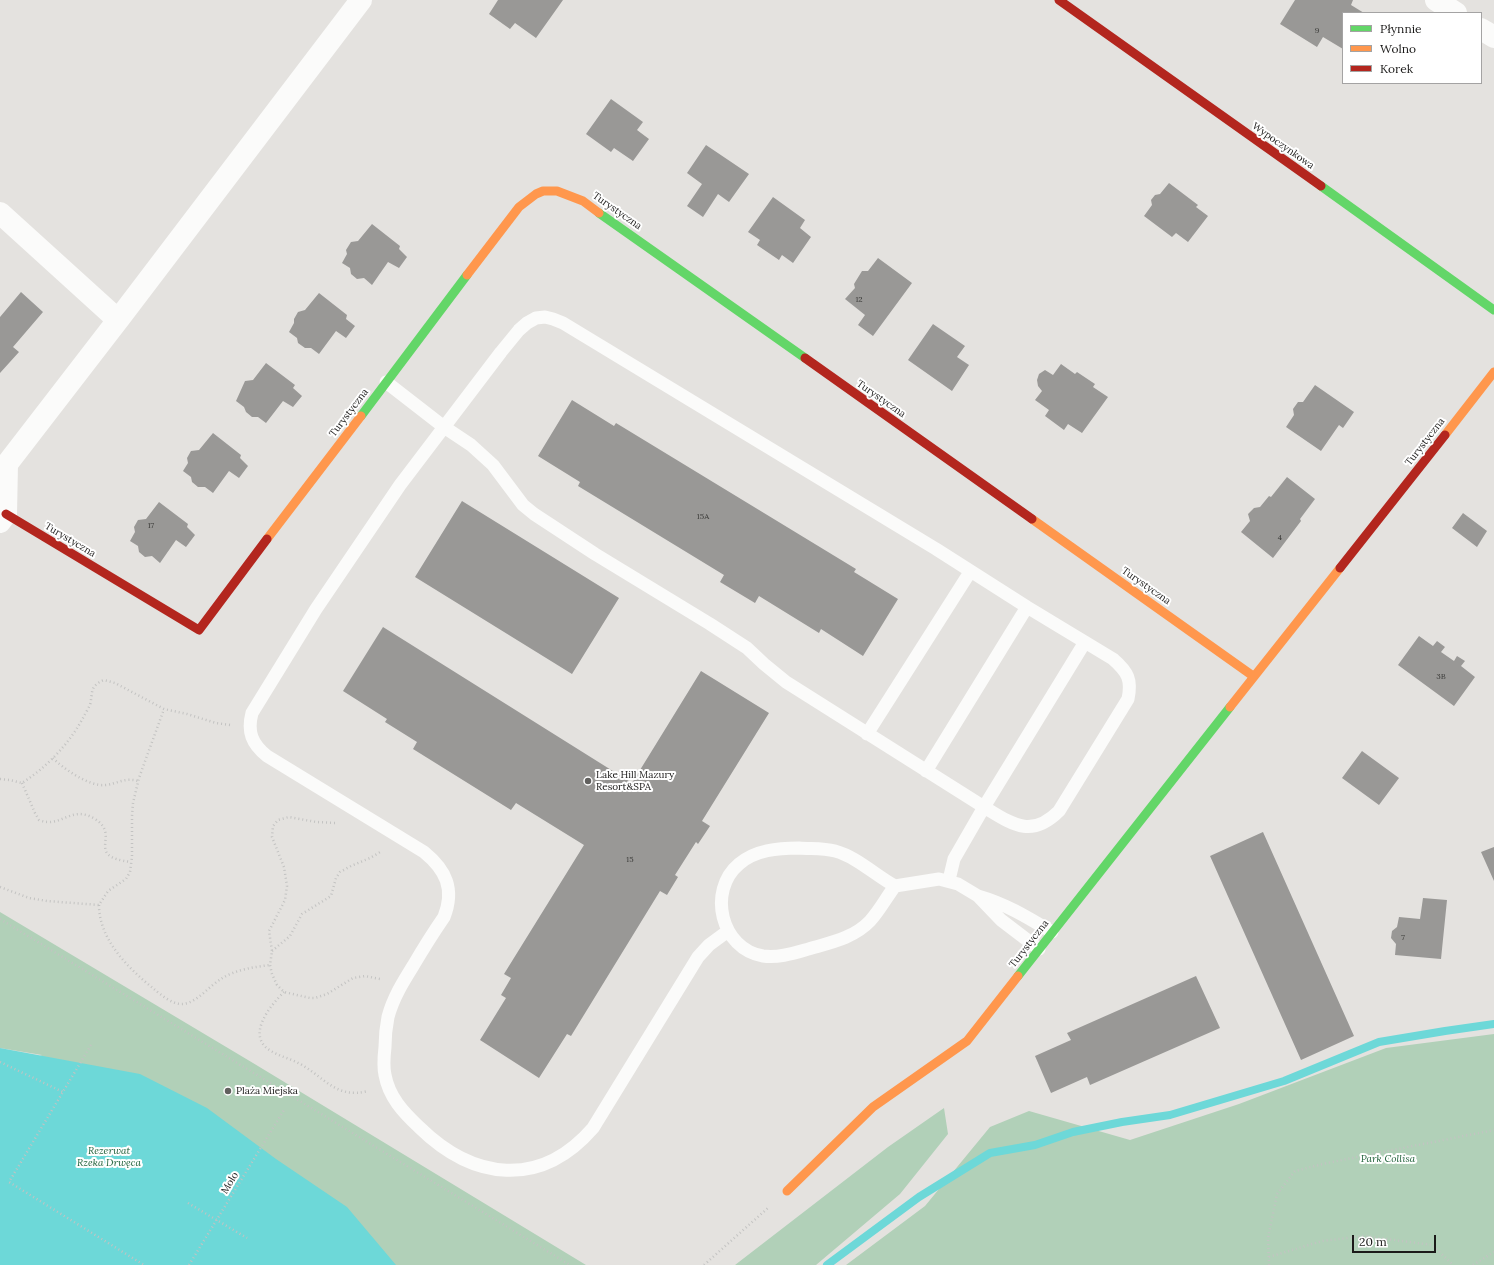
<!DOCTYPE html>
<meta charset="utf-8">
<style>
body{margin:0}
#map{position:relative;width:1494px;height:1265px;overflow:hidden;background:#e4e2df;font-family:Lora,serif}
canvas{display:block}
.legend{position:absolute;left:1342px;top:12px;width:140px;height:72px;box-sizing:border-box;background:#fff;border:1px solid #a4a3a3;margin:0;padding:5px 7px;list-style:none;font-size:12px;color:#1b1a19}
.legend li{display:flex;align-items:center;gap:8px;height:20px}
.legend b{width:20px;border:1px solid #a4a3a3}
.scale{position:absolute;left:1352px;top:1235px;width:84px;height:18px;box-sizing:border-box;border:2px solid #1b1a19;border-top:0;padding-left:5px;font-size:12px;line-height:14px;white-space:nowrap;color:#1b1a19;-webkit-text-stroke:3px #fff;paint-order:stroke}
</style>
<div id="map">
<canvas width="1494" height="1265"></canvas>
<ul class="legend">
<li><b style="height:5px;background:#63d668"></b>Płynnie</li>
<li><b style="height:5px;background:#ff974d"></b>Wolno</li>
<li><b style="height:5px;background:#b3261e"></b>Korek</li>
</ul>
<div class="scale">20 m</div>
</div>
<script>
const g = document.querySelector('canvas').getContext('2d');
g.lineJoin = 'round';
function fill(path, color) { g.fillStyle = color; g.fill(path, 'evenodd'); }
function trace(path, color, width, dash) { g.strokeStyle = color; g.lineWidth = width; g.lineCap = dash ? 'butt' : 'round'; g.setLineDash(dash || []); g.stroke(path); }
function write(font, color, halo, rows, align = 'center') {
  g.font = font + ' Lora,serif'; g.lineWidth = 4; g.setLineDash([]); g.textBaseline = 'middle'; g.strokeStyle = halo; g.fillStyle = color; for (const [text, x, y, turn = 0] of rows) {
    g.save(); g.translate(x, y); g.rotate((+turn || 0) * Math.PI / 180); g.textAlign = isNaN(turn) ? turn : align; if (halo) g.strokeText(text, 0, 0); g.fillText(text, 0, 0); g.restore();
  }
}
fill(new Path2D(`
 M0,912l253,151 333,202h-586v-192l42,-18 -42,-7z
 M1494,1034v231h-648l79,-59 65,-79 39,-16 101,29 109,-36 147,-56z
 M944,1108l4,26 -48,60 -84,71h-81l153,-118z`), '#b1d0b8');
fill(new Path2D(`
 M0,1048l140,26 67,34 69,51 71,48 49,58h-396z`), '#6dd8d8');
trace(new Path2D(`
 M827,1265l92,-68 71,-44 45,-8 38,-13 49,-10 48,-7 114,-34 95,-39 66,-11 49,-7`), '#6dd8d8', 8);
fill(new Path2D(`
 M498,0h65l-27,38 -21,-15 -5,6 -21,-15z
 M1295,0h58l-2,5 13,8h-21v36l-20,-12 -6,10 -37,-23z
 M611,99l32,23 -6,8 12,9 -16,22 -19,-13 -3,4 -25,-18z
 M706,145l43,29 -20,28 -11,-8 -15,23 -16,-11 15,-22 -15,-11z
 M1169,183l29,22 -2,2 12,9 -20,26 -12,-9 -4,4 -28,-21 8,-11 -1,-5 4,-5 5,-1z
 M773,197l32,23 -5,8 11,9 -18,26 -11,-8 -3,5 -22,-15 3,-5 -12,-8z
 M372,224l28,22 -1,3 8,8 -8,11 -11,-6 -16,23 -8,-7 -7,1 -6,-5 -1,-6 -8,-5 5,-9 -1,-4 5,-8 7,-1z
 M878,258l34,25 -39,53 -15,-11 7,-10 -20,-16 10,-11 -1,-4 8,-13h6z
 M21,292l22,20 -30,35 6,5 -19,21v-56z
 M319,293l28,22 -1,4 9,7 -9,12 -10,-7 -17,23 -8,-6h-6l-7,-5 -1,-5 -8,-6 5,-9v-4l4,-7 7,-2z
 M933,324l32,22 -8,11 12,8 -17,26 -44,-31z
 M266,363l29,22 -2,3 9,8 -9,11 -10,-6 -17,22 -8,-6h-6l-6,-5 -2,-5 -8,-6 9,-20 8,-1z
 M1061,364l14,10 2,-2 18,12 -2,3 15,10 -26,36 -14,-9 -4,6 -19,-14 4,-6 -14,-10 7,-9 -4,-5 -1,-6 2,-6 6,-4 8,5z
 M1315,385l39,27 -11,16 -4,-3 -18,26 -35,-24 8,-12 -1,-6 5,-7h5z
 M572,400l42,26 2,-3 240,146 -2,3 44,27 -35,57 -42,-27 -2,4 -60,-37 -4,7 -35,-21 4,-7 -146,-89 2,-4 -42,-26z
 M213,433l28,22 -1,3 8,8 -9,12 -10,-7 -16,22 -8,-6h-7l-6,-5 -1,-5 -8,-6 5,-8 -1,-5 4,-7 8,-1z
 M1287,477l28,22 -15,20 1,2 -28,37 -32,-26 9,-11 -2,-7 6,-6 6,-1 9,-11 2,1z
 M462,501l157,97 -47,76 -157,-97z
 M159,502l29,22 -1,3 8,8 -9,12 -10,-7 -16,23 -8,-7 -7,1 -6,-5 -1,-6 -8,-5 5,-9 -1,-5 4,-7 8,-1z
 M1463,513l24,18 -10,16 -25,-19z
 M383,627l249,156 69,-112 68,42 -67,108 8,5 -12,18 -2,-2 -21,33 3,2 -11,18 -7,-4 -89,145 -4,-2 -28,44 -59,-38 26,-42 -5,-3 10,-17 -7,-4 80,-129 -68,-42 -5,7 -98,-61 4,-7 -32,-20 2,-3 -44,-28z
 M1419,636l14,10 4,-5 8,6 -4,5 13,9 3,-5 8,5 -4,5 14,11 -21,29 -56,-41z
 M1362,751l37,27 -20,27 -37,-27z
 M1263,832l91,204 -53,24 -91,-204z
 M1494,847v34l-13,-29z
 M1423,898l24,2 -6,59 -46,-4 1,-11 -5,-6 1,-7 5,-4 2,-10 21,2z
 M1196,976l24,52 -130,57 -3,-8 -36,16 -16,-37 36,-16 -4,-7z`), '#999896');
trace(new Path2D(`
 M53,758c9,10 37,29 52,27 12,-1 20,-8 33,-4
 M0,779l10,1 12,3c25,-16 47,-39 61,-65 2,-4 5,-9 7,-13 3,-12 -1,-19 14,-25l11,3 49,26 23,5 29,9 14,2
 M22,783l13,30 4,7c22,9 32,-16 56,-1 27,17 -12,37 36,43
 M335,823l-19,-1 -27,-5 -11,3 -5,6 -1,11 12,30 3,19 -2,14 -16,31 3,20 -2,14 2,9 5,11 7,7 26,6h5l12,-4 26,-16 12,-2 15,3
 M0,887l29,11 18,3 52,4 9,-14 18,-12 4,-7 2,-15v-41l1,-13 6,-25 25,-69
 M99,905c0,35 30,64 55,84 7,6 19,16 29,15 15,-2 26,-18 38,-25 13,-9 33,-12 49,-14
 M0,919l570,346
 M272,951l18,-15 12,-22 29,-18 5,-18 4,-6 11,-6 19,-8 12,-7
 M284,992c-14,14 -39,44 -13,59 10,6 21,8 31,14 24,14 35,34 66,26
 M91,1045l-82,137 135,83
 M0,1062l63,30
 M188,1203l59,35
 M1269,1257l53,-16 42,-5 68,9 21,20
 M189,1265l95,-155
 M704,1265l65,-58
 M1269,1265l-1,-27 9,-44 18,-23 32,-8 167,-33
 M1473,1265l21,-13`), '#c3c3c2', 2.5, [1, 3]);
trace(new Path2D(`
 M386,382l58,45 27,18 22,20 30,40 11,9 61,40 115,70 37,24 17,16 22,18 198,125 -30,52 -5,21
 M867,734l103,-162
 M926,771l101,-164
 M895,886c-9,12 -15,24 -25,35 -17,18 -42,22 -65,29 -14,4 -28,8 -42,6 -42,-7 -56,-65 -24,-92 16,-14 39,-16 60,-16 12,1 24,0 36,3 22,6 40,24 60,35l44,-7 19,5 20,12 23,24 38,29
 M978,896c28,8 49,21 74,36
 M728,931l-19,14 -11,12 -105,171c-53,61 -120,52 -174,-1 -16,-15 -30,-30 -34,-52 -2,-9 -1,-19 0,-28 0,-10 1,-20 3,-30 5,-19 15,-35 25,-51 10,-17 20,-33 31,-49 11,-28 2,-47 -20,-65l-157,-96c-15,-12 -20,-24 -15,-43l64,-104 84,-124 101,-133 18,-22 8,-7 9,-5 9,-1 8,2 10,4 373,226 91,58 86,52c15,13 19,21 15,40l-69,112c-28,28 -47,13 -75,-4l101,-165`), '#fbfbfa', 13);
trace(new Path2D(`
 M1436,0l20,13
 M1481,29l13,8
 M0,213l118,107 -111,144 -1,50 -6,8
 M118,320l243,-320`), '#fbfbfa', 22);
trace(new Path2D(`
 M1321,186l173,124
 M599,213l206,145
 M361,416l106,-141
 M1018,976l212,-269`), '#63d668', 9);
trace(new Path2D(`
 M467,275l52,-68 17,-13 7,-3h14l26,10 16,12
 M1445,435l49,-63
 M1032,519l221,157
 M267,539l94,-123
 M1230,707l110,-139
 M787,1191l86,-84 94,-66 51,-65`), '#ff974d', 9);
trace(new Path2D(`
 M1059,0l262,186
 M805,358l227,161
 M6,514l193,116 68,-91
 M1340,568l105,-133`), '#b3261e', 9);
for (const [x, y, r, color] of [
 [588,781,4,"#61605e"],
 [228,1091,4,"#61605e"]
]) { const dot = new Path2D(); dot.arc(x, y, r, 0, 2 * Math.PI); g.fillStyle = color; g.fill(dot); trace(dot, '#fff', 1.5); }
write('8px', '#3a3a38', null, [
 ["9",1317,31],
 ["12",859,300],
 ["15A",703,517],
 ["17",151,526],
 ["4",1280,538],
 ["3B",1441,677],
 ["15",630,860],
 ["7",1403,938]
]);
write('10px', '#1b1a19', '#fff', [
 ["Wypoczynkowa",1283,146,35],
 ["Turystyczna",617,211,35],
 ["Turystyczna",881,399,35],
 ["Turystyczna",349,413,-53],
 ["Turystyczna",1425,442,-52],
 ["Turystyczna",70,540,31],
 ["Turystyczna",1146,586,35],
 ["Turystyczna",1029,944,-52],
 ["Molo",230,1183,-59]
]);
write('10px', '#1b1a19', '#fff', [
 ["Lake Hill Mazury",596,775],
 ["Resort&SPA",596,787],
 ["Plaża Miejska",236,1091]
], 'left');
write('italic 10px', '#21623b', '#fff', [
 ["Rezerwat",109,1151],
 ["Rzeka Drwęca",109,1163],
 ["Park Collisa",1388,1159]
]);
</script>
